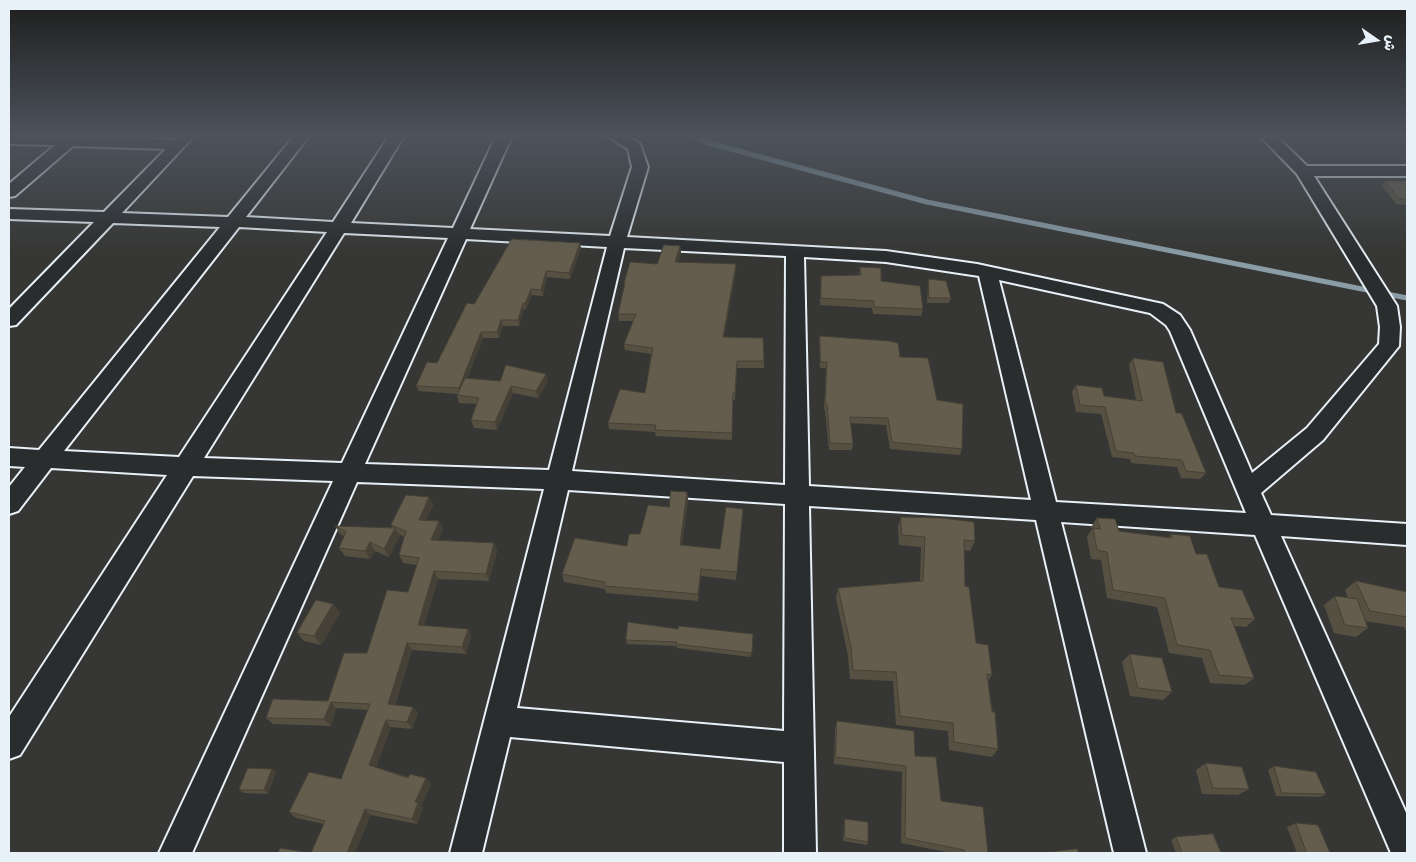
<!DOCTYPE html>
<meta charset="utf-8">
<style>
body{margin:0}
#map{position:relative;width:1416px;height:862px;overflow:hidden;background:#363734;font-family:Mali,"Playpen Sans Arabic",sans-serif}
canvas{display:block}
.frame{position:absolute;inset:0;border:10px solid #e8f1f8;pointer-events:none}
.north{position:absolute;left:1351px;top:15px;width:50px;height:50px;-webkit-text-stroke:4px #2a2d2e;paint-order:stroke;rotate:103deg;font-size:14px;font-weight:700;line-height:20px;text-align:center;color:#e8f1f8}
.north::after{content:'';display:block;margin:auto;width:18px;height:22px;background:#e8f1f8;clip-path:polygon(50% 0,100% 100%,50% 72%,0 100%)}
</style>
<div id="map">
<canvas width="1416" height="862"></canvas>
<div class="frame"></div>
<div class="north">ش</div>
</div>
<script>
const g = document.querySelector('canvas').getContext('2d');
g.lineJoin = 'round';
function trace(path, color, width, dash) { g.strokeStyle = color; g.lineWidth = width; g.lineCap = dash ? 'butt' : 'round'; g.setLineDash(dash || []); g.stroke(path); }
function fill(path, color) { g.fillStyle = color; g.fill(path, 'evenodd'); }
trace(new Path2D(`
 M694,136l15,7 218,59 480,96`), '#8a9da7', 5);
const minor = new Path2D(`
 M9,136h73l92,4 4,-4h16l-72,77 106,4 66,-81h15l-63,81 87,5 56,-86h15l-53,87 102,5 43,-92h16l-42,93 140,7 22,-69 -4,-18 -21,-13h19l14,8 8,23 -21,70 259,14 91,13 186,40 17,11 10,15 62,143 55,-45 72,-84 1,-17 -3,-21 -80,-132 -37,-38h16l31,30h100v10h-93l83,130 3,21 -1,19 -76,94 -62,53 10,22 136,9v21l-126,-9 126,279v38h-16l-136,-318 -194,-13 85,331h-32l-78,-333 -227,-14 7,347h-32v-91l-274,-25 -28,116h-32l94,-364 -187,-7 -165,371h-33l174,-372 -140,-5 -173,279 -11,4v-42l158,-242 -116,-7 -33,43 -9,3v-27l16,-20 -16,-1v-18l30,2 181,-223 -107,-4 -97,102 -7,1v-17l85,-87 -85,-3v-10l95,3 62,-63 -93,-3 -58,50 -6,1v-13l46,-39 -46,-1zM239,227l88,5 -148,225 -115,-6zM344,233l104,5 -106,225 -138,-5zM466,239l141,8 -58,223 -184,-6zM624,248l162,8 -1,229 -213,-14zM804,257l82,5 93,14 52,224 -222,-14zM999,280l151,33 16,12 4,6 76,182 -190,-11zM568,490l217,14 -1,227 -267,-23z`);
trace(minor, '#e8f1f8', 4);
fill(minor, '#2a2d2e');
fill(new Path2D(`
 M1385,181h22v24l-11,-1 -14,-18z
 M680,246l1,7 -3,9 58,2v6l-12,67 40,24v7h-27l-2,32h-2l-1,40 -76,-4 -1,-4 -46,-3 -1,-6 37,-30 6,-39 -26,-4 -1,-6 9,-23h-14l-1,-7 6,-26v-5l33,-19z
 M581,248l-11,31 -23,-2 -4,19 -11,-1 -6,14h-2l-5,17h-16l-4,12h-16l-16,41 33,2h48l-10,17 -25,-5 -16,37 -23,-2 -3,-8 5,-16 -17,-1 -2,-8 1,-1 -39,-3 -3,-5 21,-23 37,-59z
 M860,267l63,42 -2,7 -48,-2 -1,-6 -52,-3 1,-29 38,-1z
 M929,279l22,19 -2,5h-22l1,-19z
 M820,336l80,21 37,43 25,49 -2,6 -70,-6 -4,-24 -36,-2 3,21 -1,6h-23l-4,-40h-1l2,-42h-6l-1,-25z
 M1133,358l43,55 30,60 -6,6 -19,-1 -4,-11 -46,-4 -1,-4 -18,-2 -11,-43 -25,-2 -4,-20 4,-7 28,11 32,4 -7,-35z
 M687,492l1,8 -6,45 38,4 23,-40 -7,71 -35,-4 -3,25 -92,-8 -1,-4 -41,-7 -2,-8 65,-28 13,-12 29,-27z
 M429,497l4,8 -7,15 13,1 4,8 -5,11 56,3 3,8 -8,30 -51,-2 -14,47 44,3 3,7 -5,18 -54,-4 -17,55 18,2 5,6 -6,16 -21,-2 -15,40 55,17 -10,22 2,2 -6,16 -46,-9 -60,38 13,-29 -28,-6 -7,-6 52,-33 27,-69 -32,-2 -5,18 -58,-2 -7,-6 62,-17 39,-48 41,-61 9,-27 -14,-2 -4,-8 5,-18 -5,-3 1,2 -11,21 -14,-6 -5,8 -25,-3 -6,-8 5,-12 -4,-2 -5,-8 58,2 -2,-3z
 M901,517l74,24 -5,10 -6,-1 1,36 11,57 16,32 -4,6 10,68 -6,8 -43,-7 -1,-19 -52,-6 -3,-44 -43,-2 -2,-23 -12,-58 2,-10 82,-7 1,-34 -22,-2 -1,-18z
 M1097,518l22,13 50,7 2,-4 25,20 23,33 36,32 -9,8 -12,-1 20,52 -9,7 -35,-2 -8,-25 -33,-5 -12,-46 -50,-9 -6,-38 -10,-1 -4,-22 5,-8 -1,-2z
 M1356,581l51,11v40l-3,-5 -39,-6 3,7 -12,9 -22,-4 -10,-28 11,-9 13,2 -3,-8z
 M333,604l7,9 -19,32 -17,-4 -7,-8z
 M678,629l75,5 -2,23 -74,-9v-2l-50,-2 -1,-4z
 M1130,654l42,38 -9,8 -33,-4 -8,-34z
 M837,721l78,35 26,45 47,52h-36l-51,-10 1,-71 -68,-8 1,-36z
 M1206,763l43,26 -11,6 -36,-1 -6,-24z
 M1274,766l52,28 -6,3 -44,-1 -8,-26z
 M276,772l-8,22 -24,-1 -5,-3z
 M845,819l23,23 -1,3 -24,-4 1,-18z
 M1296,823l34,30h-33l-10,-26z
 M1176,837l45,16h-45l-5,-13z`), '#565042');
fill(new Path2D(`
 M580,243l1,5 -11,31 -1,-6z
 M680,246l1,7 -6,16v-7z
 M736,264v6l-13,74v-7z
 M546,271l1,6 -4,19 -2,-6z
 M531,289l1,6 -6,14 -1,-5z
 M523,303l1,6 -5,17 -1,-6z
 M501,320l2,6 -4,12 -2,-6z
 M481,332l2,6 -22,56 -2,-6z
 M546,374l2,7 -10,17 -2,-7z
 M511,386l2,7 -16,37 -2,-8z
 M687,492l1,8 -7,53 -1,-8z
 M429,497l4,8 -10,23 -4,-8z
 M439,521l4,8 -8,19 -4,-8z
 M395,528l5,8 -11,21 -5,-8z
 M370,542l5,9 -5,8 -5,-8z
 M494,543l3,8 -8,30 -3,-7z
 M701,569v7l-3,25v-7z
 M434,571l4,8 -16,54 -4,-8z
 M333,604l7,9 -19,32 -7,-9z
 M468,629l3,7 -5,18 -4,-7z
 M407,643l5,7 -19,60 -5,-6z
 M331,702l5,6 -5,18 -7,-7z
 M413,707l5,6 -6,16 -5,-7z
 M386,720l5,7 -16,44 -6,-6z
 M272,769l4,3 -8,22 -4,-4z
 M426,778l5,6 -10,22 2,2 -6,16 -5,-5 3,-17z
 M365,809l6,6 -16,38h-8z`), '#464136');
const building = new Path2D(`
 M1385,181h22v18h-7z
 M512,239l68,4 -11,30 -23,-2 -5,19 -10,-1 -6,15 -2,-1 -5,17h-17l-4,12h-16l-22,56 -43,-2 11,-24 10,1 30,-60 7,1z
 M664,245l16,1 -5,16 61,2 -13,73 40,1 1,23h-27l-2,32h-2l-1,40 -77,-3 1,-5 -48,-2 12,-34 25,4 8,-45 -29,-4 12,-30h-18l7,-31h-1l6,-21 27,2z
 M860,267l21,1v13l39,5 3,23 -49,-2v-6l-53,-3v-22l40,-1z
 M929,279l17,2 5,17h-22z
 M820,336l69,5 9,2 2,14 28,1 9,42 26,4 -1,45 -70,-7 -4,-24 -38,-1 3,27 -23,-1 -3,-39 -2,-1 2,-41h-6z
 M1133,358l30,4 13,51h5l3,6 22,54 -20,-2 -4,-11 -47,-4 -1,-3 -18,-2 -11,-44 -25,-2 -4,-20 26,3 2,8 38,5z
 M506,365l40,9 -10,17 -25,-5 -16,36 -24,-2 8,-22 -22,-3 8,-17 35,3z
 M671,491l16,1 -7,53 40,4 6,-42 17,2 -6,63 -36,-3 -3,25 -93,-8v-4l-43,-8 13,-36 52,8 2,-12h11l8,-29 21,2z
 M406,495l23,2 -10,23 20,1 -8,19 63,3 -8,31 -52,-3 -16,54 50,4 -6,18 -55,-4 -19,61 25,3 -6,15 -21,-2 -17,45 39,13 2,-4 16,4 -11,24 3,1 -6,16 -47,-10 -18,44h-69l2,-5 31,5 14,-32 -36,-9 20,-40 32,7 29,-75 -39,-2 -7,17 -58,-1 7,-19 55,2 16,-48h23l20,-63 21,2 11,-34 -20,-3 7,-24 -15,-6z
 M901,517l41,1 32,4 1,19 -11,-1 1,46 4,1 7,56 12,2 4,30 -5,-1 5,38h3l3,37 -44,-7 -1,-19 -53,-7 -4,-44 -43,-2 -2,-23 -13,-59 85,-7 2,-44 -23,-2z
 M1097,518l18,1 4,12 53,7 -1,-4 19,2 6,18h11l12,33 23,3 13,29 -24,-1 23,60 -35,-3 -9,-25 -33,-5 -12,-47 -52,-8 -6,-38 -10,-2 -4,-22 7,1z
 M335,526l60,2 -11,21 -14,-7 -5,9 -26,-3 7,-16z
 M1356,581l51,11v25l-37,-6z
 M1335,596l22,3 11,29 -23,-3z
 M316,600l17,4 -19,32 -17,-3z
 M628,622l50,7 1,-3 74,8 -1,19 -76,-9 1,-2 -51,-2z
 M1130,654l32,4 10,34 -34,-4z
 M837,721l77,10 1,25 21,1 5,44 42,6 5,46h-24v-3l-59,-12 1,-72 -70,-9z
 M1206,763l36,4 7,22 -36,-1z
 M1274,766l42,6 10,22 -44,-1z
 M248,768l24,1 -8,21h-25z
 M845,819l23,3v20l-23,-4z
 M1296,823l22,2 12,28h-23z
 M1213,834l8,19h-39l-6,-16z
 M1077,849l2,4h-37z`);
fill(building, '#645d4d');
trace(building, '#464136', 1);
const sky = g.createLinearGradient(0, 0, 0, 257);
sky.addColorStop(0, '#1e1e1d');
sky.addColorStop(0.53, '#4c535c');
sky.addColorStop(1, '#4c535c00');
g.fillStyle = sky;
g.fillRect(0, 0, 1416, 257);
</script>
